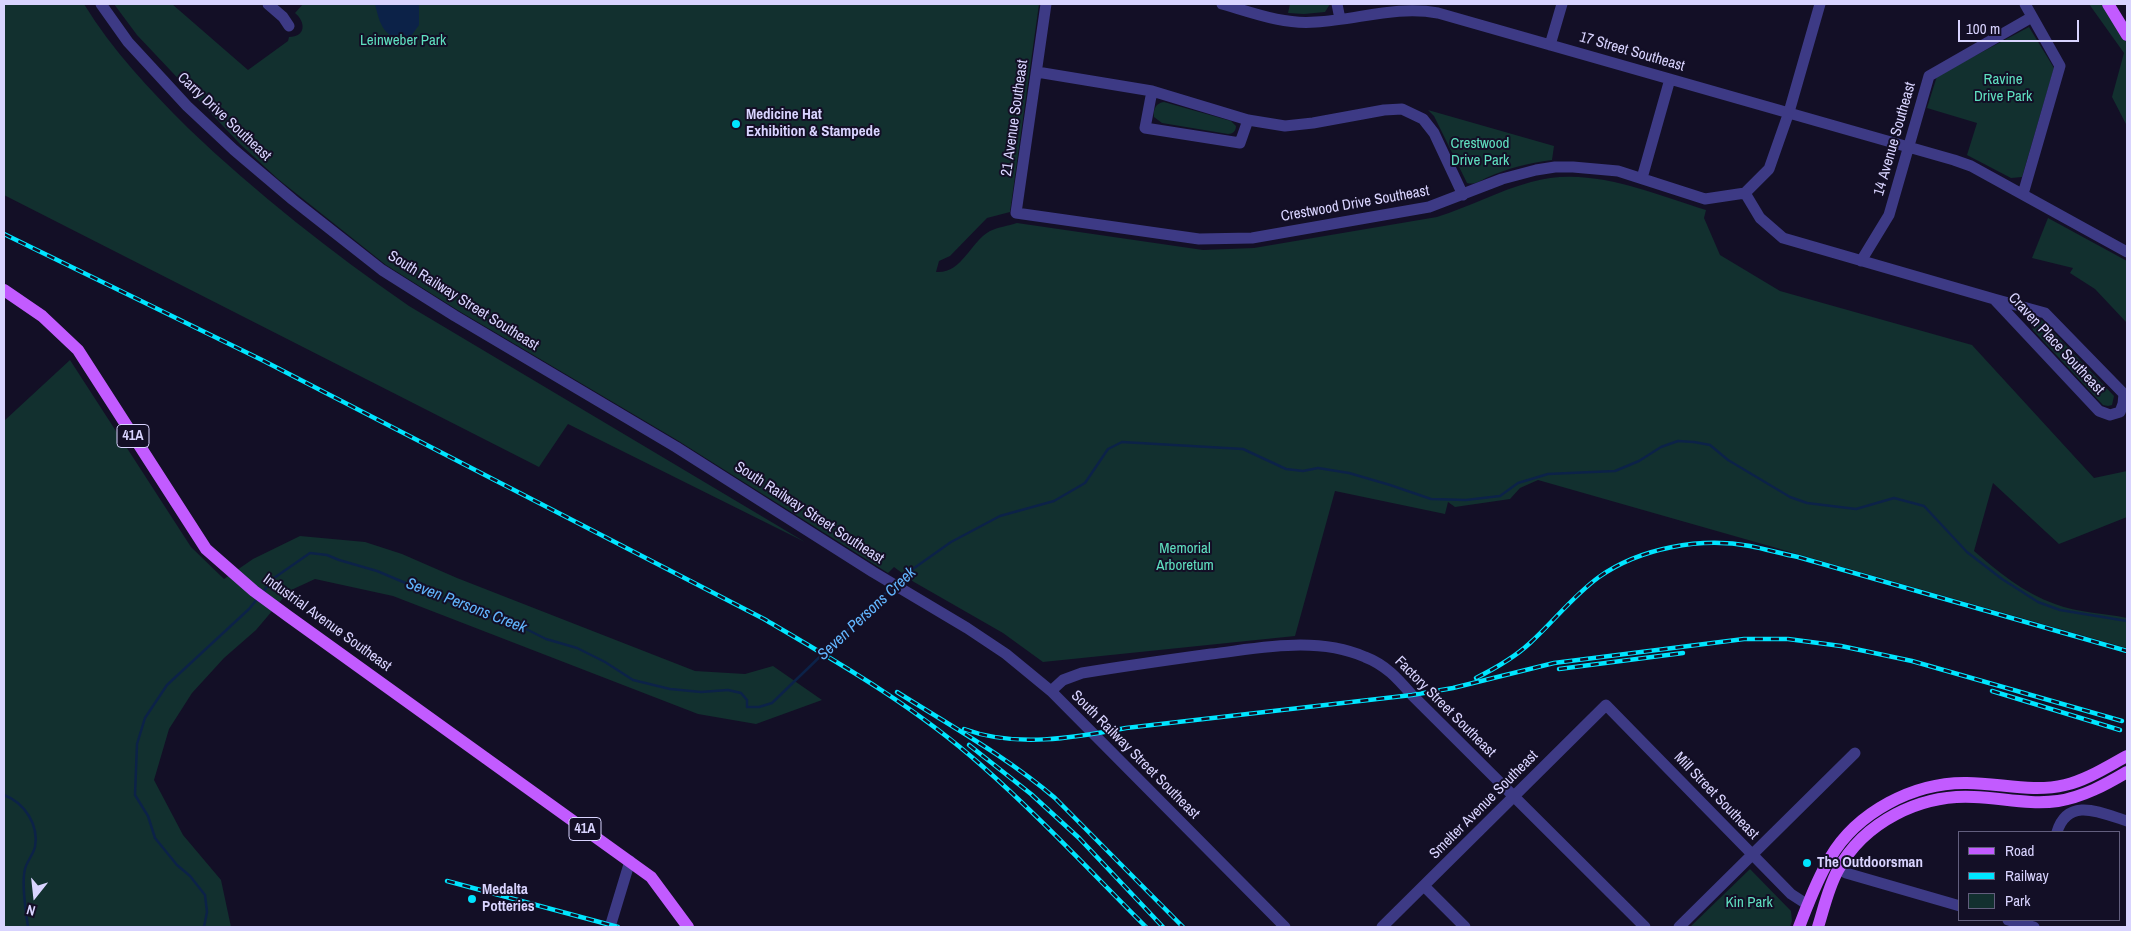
<!DOCTYPE html>
<style>
body{margin:0}
#map{position:relative;width:2131px;height:931px;overflow:hidden;background:#130f26;font-family:"Archivo Narrow",sans-serif}
canvas{display:block}
.frame{position:absolute;inset:0;border:5px solid #d9d4ff;pointer-events:none}
.legend{position:absolute;left:1958px;top:831px;width:162px;height:90px;box-sizing:border-box;background:#130f26;border:1px solid #625e7d;margin:0;padding:6px 9px;list-style:none;font-size:15px;color:#d9d4ff}
.legend li{display:flex;align-items:center;gap:10px;height:25px}
.legend b{width:25px;border:1px solid #625e7d}
.north{position:absolute;left:10px;top:871px;width:50px;height:50px;-webkit-text-stroke:4px #130f26;paint-order:stroke;rotate:196deg;font-size:14px;font-weight:700;line-height:20px;text-align:center;color:#d9d4ff}
.north::after{content:'';display:block;margin:auto;width:18px;height:22px;background:#d9d4ff;clip-path:polygon(50% 0,100% 100%,50% 72%,0 100%)}
.scale{position:absolute;left:1958px;top:20px;width:121px;height:22px;box-sizing:border-box;border:2px solid #d9d4ff;border-top:0;padding-left:6px;font-size:15px;line-height:18px;white-space:nowrap;color:#d9d4ff;-webkit-text-stroke:4px #130f26;paint-order:stroke}
</style>
<div id="map">
<canvas width="2131" height="931"></canvas>
<div class="frame"></div>
<ul class="legend">
<li><b style="height:6px;background:#c25bff"></b>Road</li>
<li><b style="height:6px;background:#00e5ff"></b>Railway</li>
<li><b style="height:14px;background:#12302f"></b>Park</li>
</ul>
<div class="north">N</div>
<div class="scale">100 m</div>
</div>
<script>
const g = document.querySelector('canvas').getContext('2d');
g.lineJoin = 'round';
function fill(path, color) { g.fillStyle = color; g.fill(path, 'evenodd'); }
function trace(path, color, width, dash) { g.strokeStyle = color; g.lineWidth = width; g.lineCap = dash ? 'butt' : 'round'; g.setLineDash(dash || []); g.stroke(path); }
function write(font, color, halo, rows, align = 'center') {
  g.font = font + ' "Archivo Narrow",sans-serif'; g.lineWidth = 4; g.setLineDash([]); g.textBaseline = 'middle'; g.strokeStyle = halo; g.fillStyle = color; for (const [text, x, y, turn = 0] of rows) {
    g.save(); g.translate(x, y); g.rotate((+turn || 0) * Math.PI / 180); g.textAlign = isNaN(turn) ? turn : align; if (halo) g.strokeText(text, 0, 0); g.fillText(text, 0, 0); g.restore();
  }
}
fill(new Path2D(`
 M4,4h80c28,46 66,86 104,124 69,66 143,124 221,178l396,236 -237,-118 -29,43 -535,-272z
 M114,4h58l76,66 40,-29 1,-4c17,0 17,-15 6,-24l8,-9h736l-29,208 -23,6 -37,38 -11,5 -3,11c26,2 34,-30 54,-41 8,-4 18,-5 27,-8l186,27 51,-2 183,-31c32,-10 61,-26 94,-35 58,-17 120,11 175,28l-2,8 16,37 60,36 192,54 122,133 33,-7v46l-68,27 -66,-61 -19,68c24,21 50,42 81,53 23,9 49,9 72,14v30l-589,-168 -18,8 -10,11 -55,8 -7,-5 -3,12 -110,-23 -40,145 -252,26 -40,-29 -89,-51 -20,-15 -6,6 -211,-133 -218,-129 -73,-46 -108,-86 -38,-35 -103,-109z
 M1290,4h40l-5,8 -21,2 -16,-1z
 M2089,4h15l23,37v85l-15,-29 12,-44z
 M2029,27l25,41 -32,109 -11,1 -44,-23 10,-32 -50,-15 10,-32z
 M1164,102l67,19 5,5c0,5 -3,8 -8,8l-66,-11 -8,-6c-1,-8 2,-14 10,-15z
 M1428,110l126,36 -2,14c-24,3 -44,8 -66,18 -6,3 -11,7 -19,5l-33,-67z
 M2048,218l79,43v62l-32,-34 -25,-16 3,-5 -41,-10z
 M2038,318l4,2 72,76 -2,9 -4,1 -5,-1 -70,-75 -2,-5 2,-5z
 M70,360l121,187 33,32 29,-20 47,-23 65,6 37,12 55,24 238,93 50,3 28,-8 49,34 -66,24 -58,-10 -305,-118 -78,-17 -26,12 -33,39 -32,28 -32,35 -23,36 -15,51 29,55 38,45 10,47h-227v-506z
 M1750,869l41,42 1,10 -2,6h-100z`), '#12302f');
fill(new Path2D(`
 M375,4h44v21l-10,14c-25,1 -29,-14 -34,-35z`), '#0c2248');
trace(new Path2D(`
 M896,583l14,-12 41,-29 49,-26 54,-15 31,-18 23,-34 14,-7 121,7 43,20 17,2 15,-3 31,5 41,12 41,14 35,1 34,-4 18,-13 30,-9 67,-3 24,-10 22,-14 17,-6 16,1 16,3 18,15 62,37 17,6 49,6 38,-11 30,8 43,46 35,27 36,23 22,8 67,11
 M263,592l11,-14 36,-25 17,2 12,5 38,11 100,42 35,9 34,17 31,9 28,14 28,18 37,9 31,3 27,-2 13,3 6,7v7h12l13,-4 120,-116
 M4,795c21,8 35,30 31,52 -2,8 -8,14 -10,22 -4,15 1,43 3,58
 M204,927l3,-15 -2,-17 -15,-19 -13,-11 -22,-27 -7,-22 -13,-21 2,-51 8,-26 22,-33 82,-76 9,-11`), '#0c2248', 2.5);
trace(new Path2D(`
 M101,4l27,38 59,64 47,44 59,50 89,70 73,46 221,131 197,125 94,56 39,26 45,37 234,236
 M268,4l15,13 6,9
 M1046,4l-30,209 183,26 53,-1 177,-31 73,-28 34,-9 19,-3h18l45,4 87,28 40,-6 24,-24 20,-57 31,-108
 M1222,4c31,9 62,21 94,18 41,-2 81,-17 122,-9l516,147 17,6 156,86
 M1337,4l3,15
 M1550,45l12,-41
 M1037,72l115,19 96,29 37,6 28,-3 71,-13 18,-1 21,10 11,14 29,62
 M1152,91l-7,37 95,15 8,-23
 M1642,178l28,-99
 M1745,193l15,25 23,20 211,61 105,112 11,4 10,-3 3,-8 1,-10 -79,-81 -51,-14
 M2023,194l37,-128 -35,-62
 M1861,261l28,-46 40,-139 103,-59
 M1051,691l12,-11 19,-7c43,-7 85,-13 129,-19 51,-6 105,-18 154,3 21,8 33,22 47,38l233,232
 M2057,832c11,-36 44,-19 70,-11
 M1839,869l7,4 114,33
 M1424,886l41,41
 M2008,920l26,7
 M610,927l20,-66
 M1382,927l224,-222 185,189 17,11
 M1679,927l176,-174`), '#3d3a85', 11);
trace(new Path2D(`
 M2108,4l19,31
 M4,290l38,26 36,34 128,199 48,42 34,25 363,261 37,50
 M1799,927c9,-23 18,-48 31,-69 27,-46 84,-76 137,-75 33,0 65,10 98,2 22,-5 43,-19 62,-29
 M1818,927c6,-19 10,-39 20,-57 26,-48 82,-76 136,-73 28,1 56,8 84,4 25,-4 47,-16 69,-29`), '#c25bff', 12);
const rail = new Path2D(`
 M4,234l258,126 502,259c75,44 152,88 217,146 58,51 111,108 165,162
 M1559,669l124,-16
 M1476,678c18,-9 39,-21 54,-35 23,-21 44,-48 69,-66 41,-29 101,-40 151,-31 16,3 32,8 48,11l329,94
 M1992,691l128,39
 M897,692c54,34 110,65 158,106l128,129
 M964,729c51,19 110,9 162,-1l286,-33 41,-7 101,-25 190,-24h44l53,7 71,15 210,60
 M969,745l62,49 48,44 84,89
 M447,881l171,46`);
trace(rail, '#00e5ff', 4.5);
trace(rail, '#130f26', 2.5, [8]);
for (const [x, y, r, color] of [
 [736,124,5,"#00e5ff"],
 [1807,863,5,"#00e5ff"],
 [472,899,5,"#00e5ff"]
]) { const dot = new Path2D(); dot.arc(x, y, r, 0, 2 * Math.PI); g.fillStyle = color; g.fill(dot); trace(dot, '#130f26', 2); }
for (const [x, y, w] of [
 [133,436,32],
 [585,829,32]
]) { const box = new Path2D(); box.roundRect(x - w / 2, y - 11.5, w, 23, 4); g.fillStyle = '#130f26'; g.fill(box); trace(box, '#d9d4ff', 1); }
write('bold 14px', '#d9d4ff', null, [
 ["41A",133,436],
 ["41A",585,829]
]);
write('15px', '#5fe0c0', '#130f26', [
 ["Leinweber Park",403,41],
 ["Ravine",2003,80],
 ["Drive Park",2003,97],
 ["Crestwood",1480,144],
 ["Drive Park",1480,161],
 ["Memorial",1185,549],
 ["Arboretum",1185,566],
 ["Kin Park",1749,903]
]);
write('15px', '#d9d4ff', '#130f26', [
 ["17 Street Southeast",1632,52,16],
 ["Carry Drive Southeast",224,117,43],
 ["21 Avenue Southeast",1015,118,-82],
 ["14 Avenue Southeast",1895,139,-74],
 ["Crestwood Drive Southeast",1355,204,-10],
 ["South Railway Street Southeast",463,301,32],
 ["Craven Place Southeast",2056,344,47],
 ["South Railway Street Southeast",809,513,33],
 ["Industrial Avenue Southeast",327,623,36],
 ["Factory Street Southeast",1445,707,45],
 ["South Railway Street Southeast",1135,755,45],
 ["Mill Street Southeast",1716,796,46],
 ["Smelter Avenue Southeast",1484,805,-45]
]);
write('bold 15px', '#d9d4ff', '#130f26', [
 ["Medicine Hat",746,115],
 ["Exhibition & Stampede",746,132],
 ["The Outdoorsman",1817,863],
 ["Medalta",482,890],
 ["Potteries",482,907]
], 'left');
write('italic 16px', '#62b6ff', '#130f26', [
 ["Seven Persons Creek",466,606,21],
 ["Seven Persons Creek",867,614,-43]
]);
</script>
